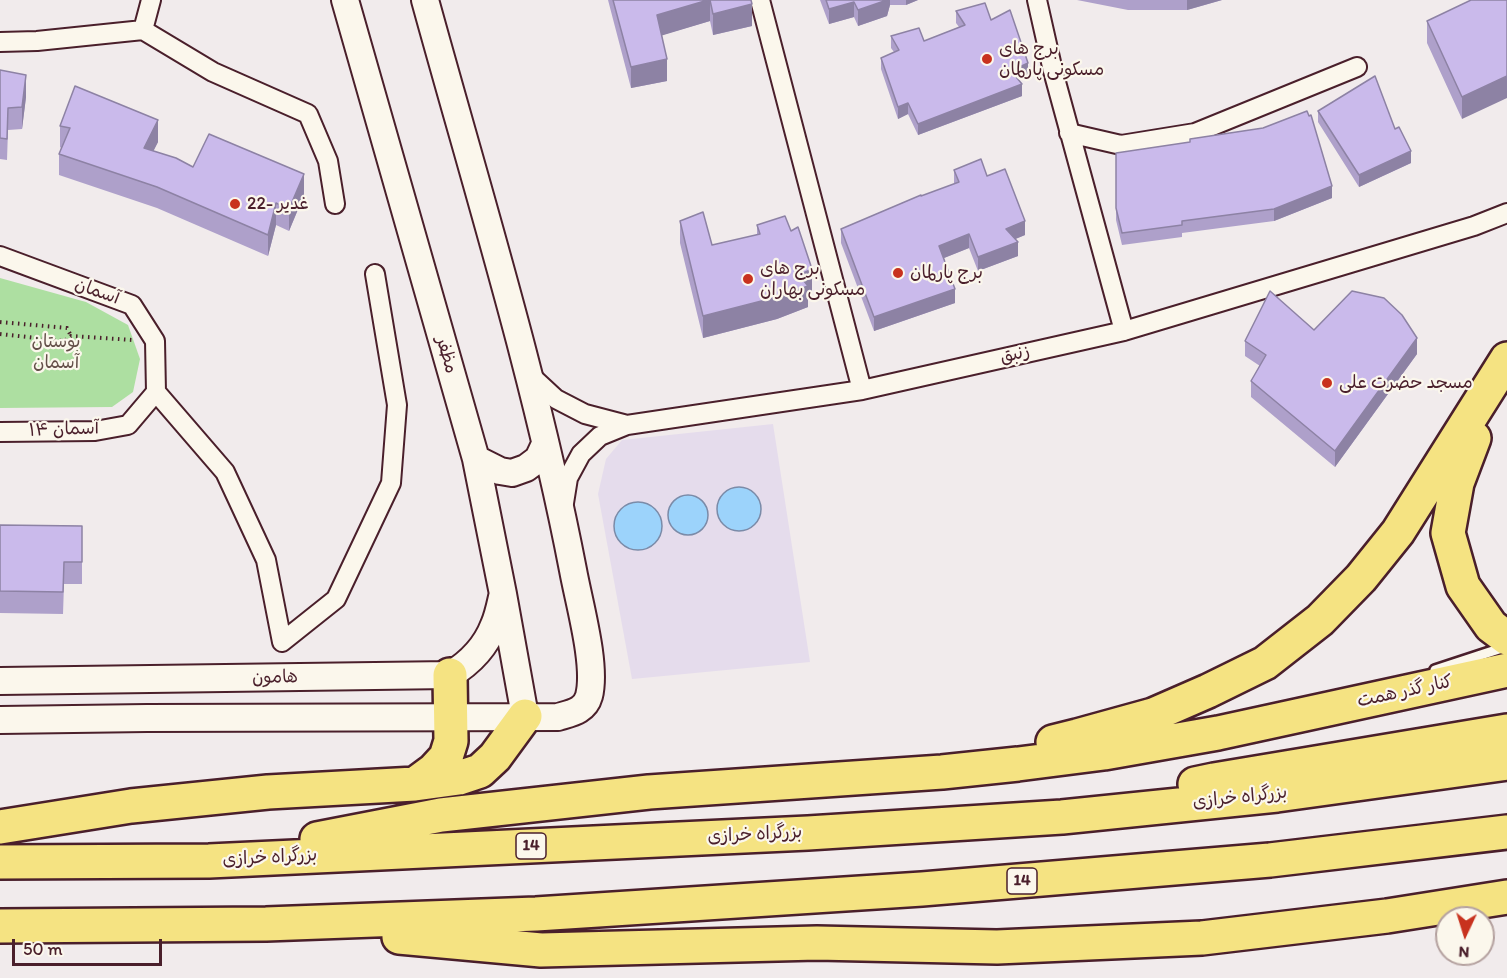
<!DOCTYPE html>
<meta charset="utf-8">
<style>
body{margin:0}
#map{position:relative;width:1507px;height:978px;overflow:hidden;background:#f1ebec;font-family:Itim,sans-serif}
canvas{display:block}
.north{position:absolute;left:1435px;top:906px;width:60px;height:60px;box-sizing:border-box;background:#fbf7ec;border:2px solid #b4a19f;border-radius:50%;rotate:184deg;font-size:16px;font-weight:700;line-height:24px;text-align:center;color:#4a1f2b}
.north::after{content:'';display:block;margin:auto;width:21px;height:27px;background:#c8321e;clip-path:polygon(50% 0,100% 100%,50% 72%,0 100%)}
.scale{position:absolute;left:12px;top:939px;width:150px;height:27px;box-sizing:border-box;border:3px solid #4a1f2b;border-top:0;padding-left:8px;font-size:18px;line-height:21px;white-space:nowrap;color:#4a1f2b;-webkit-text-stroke:4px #fbf7ec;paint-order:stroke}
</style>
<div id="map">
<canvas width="1507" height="978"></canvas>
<div class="north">N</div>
<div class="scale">50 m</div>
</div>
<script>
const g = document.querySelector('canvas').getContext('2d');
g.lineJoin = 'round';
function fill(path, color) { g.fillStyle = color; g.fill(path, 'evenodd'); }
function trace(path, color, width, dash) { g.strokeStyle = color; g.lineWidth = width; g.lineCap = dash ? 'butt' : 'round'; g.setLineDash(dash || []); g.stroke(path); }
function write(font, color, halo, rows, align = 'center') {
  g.font = font + ' Itim,"Playpen Sans Arabic",sans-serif'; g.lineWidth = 4.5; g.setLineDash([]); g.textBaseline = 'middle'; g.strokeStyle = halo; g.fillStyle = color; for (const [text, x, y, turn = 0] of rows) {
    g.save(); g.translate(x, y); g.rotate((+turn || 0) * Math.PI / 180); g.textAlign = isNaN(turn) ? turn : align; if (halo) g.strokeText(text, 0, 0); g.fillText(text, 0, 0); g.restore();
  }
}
fill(new Path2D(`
 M773,424l37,238 -178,17 -34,-185 8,-35 16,-19z`), '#e5dcec');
fill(new Path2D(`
 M0,278l86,24 42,23 12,34 -7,33 -21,15 -112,1z`), '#addfa1');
const water = new Path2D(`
 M717 509a22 22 0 1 1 44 0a22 22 0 1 1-44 0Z
 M668 515a20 20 0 1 1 40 0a20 20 0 1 1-40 0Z
 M614 526a24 24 0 1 1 48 0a24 24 0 1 1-48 0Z`);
fill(water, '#9cd3fb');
trace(water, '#7b8ba8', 1.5);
const lane = new Path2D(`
 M1435,670l70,-23`);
const street = new Path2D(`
 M760,0l102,390
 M1037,0l16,71 71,260
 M143,30l8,-30
 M0,42l37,-1 106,-11 70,42 95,42 20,47 7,43
 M1069,133l52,12 74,-12 162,-66
 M0,256l132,49 23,36 1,51 -28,33 -33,6 -95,1
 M529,374l27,25 29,15 42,11
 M156,392l69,80 41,88 16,82 54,-43 55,-116 6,-78 -22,-131
 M564,503l4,-25 13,-24 19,-18 27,-11 235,-35 262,-59 350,-105 33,-13`);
const secondary = new Path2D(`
 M345,0l131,459 27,135 22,122
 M476,459l24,12 12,2 14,-5 12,-9 7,-15
 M0,681l450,-6c20,-12 36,-29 44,-50 4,-9 6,-19 8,-28
 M0,720l147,-2 411,-1c13,-4 27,-6 31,-21 8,-31 -10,-93 -16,-126 -37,-192 -96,-381 -148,-570`);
const highway = new Path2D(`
 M1474,438l-17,45 -9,50 15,53 28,40 16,12
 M1053,742l24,-6 76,-21 55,-24 57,-28 55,-43 41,-42 37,-46 109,-173
 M415,784l19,-14 12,-13 5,-16 -1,-66
 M1195,784l19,-4 293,-49
 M0,827l131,-21 137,-14 147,-8 44,-6 21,-7 15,-14 30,-41
 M317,839l124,-24 208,-23 293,-20 76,-8 86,-11 114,-20 289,-63
 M0,862l209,-1 599,-28 254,-16 215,-22 230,-32
 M0,926l266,-2 270,-10 386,-25 348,-29 237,-28
 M399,937l142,13 276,-7 180,4 205,-9 185,-22 120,-19`);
trace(lane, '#4a1f2b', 14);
trace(street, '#4a1f2b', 22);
trace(secondary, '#4a1f2b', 30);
trace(highway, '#4a1f2b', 38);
trace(new Path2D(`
 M0,322l67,6 4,8
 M0,334l64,7 7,-5 62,4`), '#4a1f2b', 4, [1.5, 4.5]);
trace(lane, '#fbf7ec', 9);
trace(street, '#fbf7ec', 18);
trace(secondary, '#fbf7ec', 26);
trace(highway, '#f5e382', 33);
fill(new Path2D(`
 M608,0h143l1,26 -39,9 -3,-14 -48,14 5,46 -36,7z
 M820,0h98l-12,5h-16l-3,11 -29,10 -4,-9 -25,7z
 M1077,0h145l-35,10h-59z
 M1471,0l-9,119 -35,-76v-22z
 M956,11l35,9 37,55 -10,4 4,17 -104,39 -10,-21 -10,5 -17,-50v-11l13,-6 -3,-4v-12l33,5 35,-14 -3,-4z
 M0,70l26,27 -4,32 -14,1 -1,30 -7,-1z
 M1318,111l77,18 16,34 -52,24 -41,-65z
 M60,126l98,16 -5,9 40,16 111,28 -15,36 -13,-6 -8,31 -111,-48 -98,-33v-21l2,-6 -1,-1z
 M1116,153l216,45 -58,23 -92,12v4l-60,8 -6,-25z
 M954,170l33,6 38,59 -10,4 3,17 -40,15 -9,-23 -25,10 11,45 -81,28 -33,-88v-14l113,-45z
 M680,221l32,24 45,-10v-10l55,66 -4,2v14l-31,12 -74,19 -23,-95z
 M1314,330l103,24 -82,113 -84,-70v-16l9,-15 -15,-10v-15z
 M0,525l82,1v58h-18l-1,30 -63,-1z`), '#aea0ca');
fill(new Path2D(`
 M708,0h2v21l-53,16v-22z
 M887,0h3v5l-3,11 -29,10v-16z
 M906,0h12l-12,5z
 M1187,0h35l-35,10z
 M854,2v15l-25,7v-15z
 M752,4v22l-39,9v-21z
 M667,59v22l-36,7v-21z
 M1028,63v12l-17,8v-12z
 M26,75v22l-4,32v-22z
 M1507,76v22l-45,21v-22z
 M1022,84v12l-104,39v-11z
 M908,103v11l-10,5v-12z
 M158,120v22l-14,28v-22z
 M1411,151v12l-52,24v-12z
 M304,174v21l-15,36v-22z
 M1332,186v12l-58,23v-12z
 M276,203v22l-8,31v-21z
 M1025,221v14l-19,8v-14z
 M969,234v14l-30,12v-14z
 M1018,242v14l-40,15v-14z
 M812,269v22l-4,2v14l-31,12 -74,19v-22z
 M955,289v14l-81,28v-14z
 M1417,338v16l-82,113v-16z`), '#8d82a4');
const building = new Path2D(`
 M613,0h95l-51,15 10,44 -36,8z
 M710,0h41l1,4 -39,10z
 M826,0h61l-29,10 -4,-8 -25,7z
 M1471,0h36v76l-45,21 -35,-76z
 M985,3l6,17 19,-10 18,53 -17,8 11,13 -104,40 -10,-21 -10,4 -17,-49 18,-8 -8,-14 28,-8 5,13 41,-16 -9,-14z
 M0,70l26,5 -4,32 -14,1 -1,31 -7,-1z
 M1375,76l20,53 4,-2 12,24 -52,24 -41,-64z
 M75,86l83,34 -14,28 32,10 17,9 16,-33 95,40 -15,35 -13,-6 -8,32 -111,-48 -98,-33 11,-26 -10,-2z
 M1307,111l2,5 2,-1 21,71 -58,23 -92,12v4l-60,8 -6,-25v-55l74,-11v-3l73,-11z
 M981,159l6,17 18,-7 20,52 -19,8 12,13 -40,15 -9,-23 -30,12 16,43 -81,28 -33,-88 80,-34v1l38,-14 -5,-12z
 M703,212l9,33 48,-11 -3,-9 28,-9 6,15 7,-4 14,42 -13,6 9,11 -31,11 -74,19 -23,-95z
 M1270,291l44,39 38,-39 32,7 18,17 15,23 -82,113 -84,-70 15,-26 -21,-14z
 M0,525l82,1v36h-18l-1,30 -63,-1z`);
fill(building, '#cabaeb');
trace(building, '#8d82a4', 1.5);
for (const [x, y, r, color] of [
 [987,59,6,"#c8321e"],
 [235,204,6,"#c8321e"],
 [898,273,6,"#c8321e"],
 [748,279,6,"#c8321e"],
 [1327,383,6,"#c8321e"]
]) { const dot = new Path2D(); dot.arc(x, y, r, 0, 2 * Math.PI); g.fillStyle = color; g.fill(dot); trace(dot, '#fbf7ec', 2); }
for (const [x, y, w] of [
 [531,846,30],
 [1022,881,30]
]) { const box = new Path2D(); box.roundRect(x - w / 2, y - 13, w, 26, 4.5); g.fillStyle = '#fbf7ec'; g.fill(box); trace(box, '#4a1f2b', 1.5); }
write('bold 16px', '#4a1f2b', null, [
 ["14",531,846],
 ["14",1022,881]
]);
write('18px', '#4a1f2b', '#fbf7ec', [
 ["برج های",999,49],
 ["مسکونی پارلمان",999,70],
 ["22- غدیر",247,204],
 ["برج های",760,269],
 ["مسکونی بهاران",760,290],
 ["برج پارلمان",910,273],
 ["مسجد حضرت علی",1339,383]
], 'left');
write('18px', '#4a1f2b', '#fbf7ec', [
 ["آسمان",97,292,20],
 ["مظفر",446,355,74],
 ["زنبق",1015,355,-13],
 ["آسمان ۱۴",64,430,-2],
 ["هامون",275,678,-1],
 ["کنار گذر همت",1405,692,-12],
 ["بزرگراه خرازی",1240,798,-6],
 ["بزرگراه خرازی",755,835,-3],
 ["بزرگراه خرازی",270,858,-3]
]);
write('18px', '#634f48', '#fbf7ec', [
 ["بوستان",56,342],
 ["آسمان",56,363]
]);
</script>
